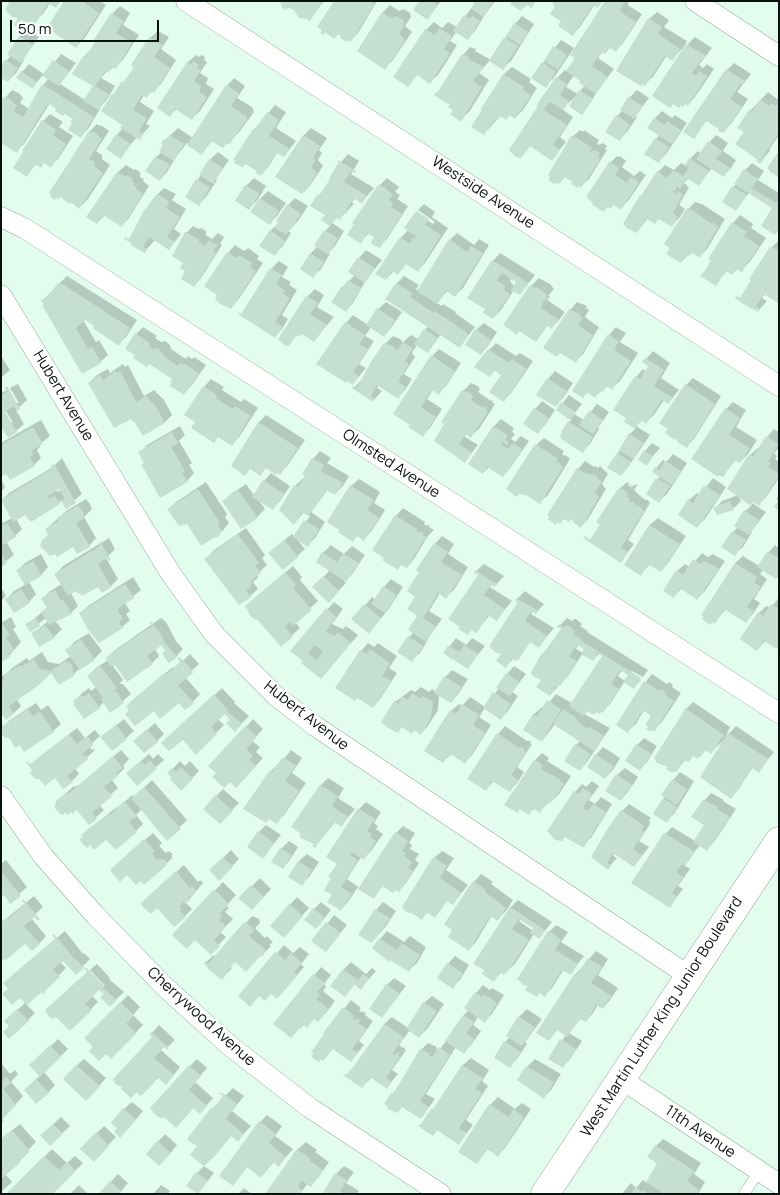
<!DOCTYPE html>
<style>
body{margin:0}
#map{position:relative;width:780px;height:1195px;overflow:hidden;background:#e2fdee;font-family:Manrope,sans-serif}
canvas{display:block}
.frame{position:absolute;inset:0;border:2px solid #08110c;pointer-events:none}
.scale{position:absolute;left:10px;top:20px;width:149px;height:22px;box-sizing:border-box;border:2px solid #08110c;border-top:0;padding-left:6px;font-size:15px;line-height:18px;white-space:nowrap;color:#08110c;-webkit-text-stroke:4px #fff;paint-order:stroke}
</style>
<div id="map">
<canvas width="780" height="1195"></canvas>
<div class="frame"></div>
<div class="scale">50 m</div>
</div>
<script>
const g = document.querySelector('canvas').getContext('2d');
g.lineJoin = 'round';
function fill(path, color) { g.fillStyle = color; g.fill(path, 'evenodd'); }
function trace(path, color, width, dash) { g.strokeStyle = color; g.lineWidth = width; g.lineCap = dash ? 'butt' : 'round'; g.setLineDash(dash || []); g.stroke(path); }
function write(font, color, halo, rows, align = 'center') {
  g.font = font + ' Manrope,sans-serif'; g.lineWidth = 4.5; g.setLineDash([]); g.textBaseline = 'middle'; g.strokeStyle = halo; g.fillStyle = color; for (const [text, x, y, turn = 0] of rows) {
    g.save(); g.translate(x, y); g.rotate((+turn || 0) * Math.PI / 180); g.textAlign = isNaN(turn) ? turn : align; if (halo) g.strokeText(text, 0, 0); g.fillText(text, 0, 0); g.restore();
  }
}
fill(new Path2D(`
 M12,1h49l-5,5 -6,-3 -7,11 -17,14 13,9 -16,22 1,1 -8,13 -8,8 -7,-13 10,-13 9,-19 6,-5 -10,-7 4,-6z
 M66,1h34l6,4 -22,34 -8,8z
 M282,1h42l-14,18 -22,-12 -1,1z
 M335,1h42l-19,32 -7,7z
 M420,1h21l-13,17z
 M477,1h18l-9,12 -11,18 -8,8 -11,-7 -6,9 7,4 -19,30 -8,7 -12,-8 -10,12 1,-29 17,-27 8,-8 8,6 6,-6 9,5z
 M553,1h50l-5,5 -3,-2 -15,23 -7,7 -10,-13z
 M607,1h20l2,5 13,8 -19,29 -7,7 -5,-3 -8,4 -5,7 16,11 -16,21 -9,15 -7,8 -7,-16 -13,12 11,8 -13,20 6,5 -14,17 -21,-14 -10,12 18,-51 -1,-1 19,-27 8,-8 2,2zM574,75l8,5 3,5 -7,9 -12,-7zM558,100l-2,4 -6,-2z
 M390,5l9,6 5,-2 6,4 1,4 -6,9 7,6 -20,29 -7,7 -3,-55z
 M120,6l10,7 -7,12 16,10 -16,25 -8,7 -1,-1 -6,6 -1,-1 -6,7 14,8 -9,15 -7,7 1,1 -12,20 -8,7 -6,-17 -24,-16 -26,41 -8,7 -11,-53 7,-8 7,3 4,5 -3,5 9,6 14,-24 6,-7 -6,-3 -10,12 -11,-15 7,-8 16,11 16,-21 15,9 -16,21 25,16 9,-14 -9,-30 12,-14 -2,-1 17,-27z
 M657,12l12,8 -5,7 23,14 -4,7 -11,11 -5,-4 -14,22 -8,7 4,-65z
 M522,16l12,8 -23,37 -8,7 -13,-8 -11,13 10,7 -20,32 -8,7 2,-64 7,-8 6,2 -1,2 16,9 24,-36z
 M158,31l11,6 -8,12 15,11 -15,24 -15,12 -2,-1 -4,7 14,9 -8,13 4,2 -11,12 -2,-1 -17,20 -3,-22 6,-7 1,-3 -5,-36 16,-23 15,-28z
 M695,37l17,11 -13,17 4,3 4,-4 7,5 -19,28 -7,8 -4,-57z
 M561,40l13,8 -21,31 -8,7 -2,-23z
 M196,55l3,2 3,-2 3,2 -1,3 3,2 -7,11 8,5 -2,6 8,5 -14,22 -8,7 -15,-9 -7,6 -11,-7 29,-46z
 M734,63l17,11 -14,18 11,7 -17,25 -7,7 -17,-11 -13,17 33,-67z
 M512,67l19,12 -2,3 8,6 -14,22 -8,8 -5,-3 -4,4 -5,-4 -17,19v-25l-2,-1 22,-34z
 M234,78l11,8 -8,12 15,9 2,5 -14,19 -10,11 -17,-2 -11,13 -15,-10 -11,14 -9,15 -7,8 -4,-23 6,-5 4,-13 12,-11 15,10 34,-52z
 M637,90l12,8 -14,18 2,1 -10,15 -8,7 -2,-23 6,-6 -1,-1 7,-11z
 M768,92l9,7 2,-2v38l-10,15 1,1 -10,11 -15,-30 -6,-4 11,-17z
 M275,105l11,7 -10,16 20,13 -12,15 -6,-4 -9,14 -7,7 -8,-43z
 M662,111l10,7 3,-3 12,8 -21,31 -8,8 -2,-23 4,-5 -5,-16z
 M50,114l13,8 -4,5 14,9 -15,23 -8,7 -5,-4 -4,4 -4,-3 -10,12 16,-54z
 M97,124l3,2 1,-1 8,6 -13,20 6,4v4l8,6 -22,34 -8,8 -9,-7 -21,-8 40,-61z
 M311,128l16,10 -8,12 3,3 -4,7 5,6 -12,18 -7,8 -27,-15 27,-42z
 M580,130l3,2 1,-2 15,10 -2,3 2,2 4,-2 4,3 -2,3 2,1 -18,29 -8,7 -15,-10 -6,6 -5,1 -5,-5 22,-41z
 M716,135l12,8 -5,8 13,9 -5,8 -8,8 -11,-8 -13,16 -10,-6 -5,5 5,4 -10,18 6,4 -6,9 -7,7 -13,-7h-11l-11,14 21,-60 7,-7 9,5 7,-7 5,3 4,-7 8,-8 2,2zM661,182l12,7 -2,4z
 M218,152l11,8 -13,19 1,1 -11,17 -7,7 -12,-7 23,-37z
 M348,154l11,7 -8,13 23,14 -12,14 -7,-4 -3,4 2,2 -15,15 -2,-2 -5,6 12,8 -9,15 -7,7 2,1 -9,15 -8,7 -12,-7 10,-16 6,-6 8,-16 6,-6 -8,-5 3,-6 -8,-18 6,-6 17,-28z
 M617,156l2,1 1,-1 6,5 -4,6 12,9 6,-5 6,4 -18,26 -7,7 -7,-4 -19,-2 15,-39z
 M752,163l12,8 -6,9 21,13v37l-4,4 -1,-26 -24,-16 -14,17 -12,-8 21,-31z
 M126,165l8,5 1,-1 5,3v5l4,2 -1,2 6,5 -20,32 -7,7 -17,-10 -8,8 -9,-6 30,-45z
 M254,178l12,8 -9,15 -8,7 -13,-7 10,-15z
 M387,178l12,9 -4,5 5,3 -3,4 11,7 -21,33 -8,7 -4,-9 -6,-4 -9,9 19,-56z
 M164,188l12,6 -4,6 14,9 -12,20 7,5 -12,15 -14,-9 -10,11 -14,-6 25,-49z
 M268,191l18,12 -9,13 -7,7 -10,-24z
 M295,198l13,8 -10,15 -10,10 3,2 -9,14 -8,7 -4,-23 8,-7 10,-19z
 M695,202l7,2 23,15 -18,30 -7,7 -8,-5 -11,11 7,-53z
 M424,204l11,8 -3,5 16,11 -23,35 -7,7 -11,-7 -9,11 -4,-3 -8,8 15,-41 8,-9 7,-17 17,12 2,-2 -17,-12z
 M740,215l13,9 -2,4 15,10 -17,25 -8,7 -3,-2 -6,6 -5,-3 -12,13 -5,-17 23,-44z
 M193,226l6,3 3,-1 4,3v4l6,4 6,-6 6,4 -4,7 2,1 -21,33 -7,8 -9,-24 1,-29z
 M457,233l17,12 5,-6 10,6 -26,43 -8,7 -7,-5 -11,13 5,3 1,-2 13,8 -1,1 20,14 -15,19 -19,-12 -13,18 -11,-7 -5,8 3,4 -11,17 8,5 -7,11 -7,7 -19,-12 -2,3 5,3 -9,10 -19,-13 8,-9 23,-35 8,-8 7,3 3,3 8,-7 7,4 10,-13 -41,-27 10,-16 7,-7 15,9 -3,4 3,2 31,-51z
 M778,241l1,61 -14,-8 -3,4 5,3 -9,10 -18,-11 31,-52z
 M235,245l9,6 4,-3 11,8 -2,3 6,4 -25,37 -8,8 -2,-55z
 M366,250l16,10 -16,20 -13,23 -7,7 -3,-23 12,-12 -5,-3 9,-14z
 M500,253l35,22 -15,19 -6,-4 -13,20 -8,8 -6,-9 -18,-11 24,-37zM512,278l6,4 -3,4 -5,-4z
 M279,261l9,6 -6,10 9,5 -2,3 8,5 -15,25 6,4 -6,10 -7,7 -4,-67z
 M67,276l70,44 -11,17 -8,7 -33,-26 -2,2 13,22 3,-2 9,15 -8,7 -55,-58 -2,-4z
 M539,278l11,6 4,5 -6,7 2,1 -3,3 18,12 -6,8 -7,7 -4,-2 -12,16 -17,-11 -14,-5 26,-39z
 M315,289l9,6 -7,12 17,10 -20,23 -12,-7 -5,2 -9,10 19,-48z
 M386,302l16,10 -11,16 -7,7 -13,-8 -6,9 9,5 -15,23 7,4 -13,16 -7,-61 7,-8 15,10 10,-16z
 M577,302l10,4 -1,2 3,2 -4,7 14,10 -16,27 -8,8 -5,-52z
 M484,323l13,9 -9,14 -7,7 -5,-23z
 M143,327l14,9 -2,2 6,4 4,-1 5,4 1,4 15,10 2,-3 4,3 2,-2 12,8 -15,21 -7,8 -10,-15 -38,-45z
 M616,327l10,6 -6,9 18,11 -18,28 -8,7 -4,-2 -13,10 -7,-4 -5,5 -10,-7 36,-55z
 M496,343l20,13 4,-3 13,8 -22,32 -7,7 -2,-26 -7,-4 -5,6 -1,-26z
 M439,349l22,14 -15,23 -7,7 -6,-3 -6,9 15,10 -12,19 -8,7 -12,-8 22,-71z
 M653,351l17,12 -9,15 18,12 -11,13 -4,-3 -10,15 -8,7 -4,-2 -6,6 14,9 -22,32 -7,8 -12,-8 21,-33 6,-6 -11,-7 11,-44 7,-8 3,3 4,-6 -4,-7z
 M1,356l9,14 -9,8z
 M123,364l2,3 3,-2 16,31 10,-6 10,10 8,15 -7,7 -22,13 -8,-15 -46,-37 8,-8 11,-6 2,4z
 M555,371l18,12 -10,15 -8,8 -17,-12 10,-15z
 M693,378l28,18 -27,43 -7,7 -18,-18 17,-43z
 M211,379l13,8 -2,3 19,12 3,-3 14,9 -19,29 -7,8 -35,-23 7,-35z
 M471,383l7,3 2,3 -2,3 13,9 2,-2 -1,3 3,2 -16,25 -8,7 -4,-3 -2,4 13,8 -13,16 -29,-20 27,-50z
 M18,384l9,16 -11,10 8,14 -8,7 -12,-3 6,-5h3l-10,-17 -2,1v-14l7,-3 8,13h3l-9,-15z
 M569,395l13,9 -8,10 10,6 13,-16 12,8 -11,16 1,1 -9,15 -8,7 -13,-29 3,-3 -15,-9z
 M542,401l13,9 -10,15 -7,8 -3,-24z
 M733,402l13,8 -10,17 21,13 -9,14 -8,8 -4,-3 -13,17 3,-67z
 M266,415l39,25 -18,26 -7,7 -13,-6 -7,7 -9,-6 -6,6 -13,-8 27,-44z
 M501,419l13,9 -2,4 3,2 -4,5 4,3 6,-6 8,5 -19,27 -7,8 -14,-9 -6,6 -14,-9 25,-38z
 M41,420l9,16 -11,9 1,2 -3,3 4,8 -7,7 -33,10v-32z
 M180,426l5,9 -6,6 13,22 -3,2 5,8 -7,8 -47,-28 7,-8z
 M774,429l5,3v15l-5,7 3,2 -2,3 4,3v16l-13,19 -7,7 -5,-3 -2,2 14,9 -15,20h1l-9,15 -8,7 -2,-22 5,-5 7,-16 7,-6 -14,-10 3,6 -8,8h-18l7,-8 16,-6 12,-40 8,-7 1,1 8,-12z
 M544,438l20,13 -2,3 3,2 1,-1 4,4 -22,36 -8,7 -4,-57z
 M652,443l8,5 -14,16 -1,-13z
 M320,451l11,7 -4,5 22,13 -6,10 -8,8 -7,-5 -17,23 14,10 -10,16 -7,7 -12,-7 9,11 -22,20 -6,-23 15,-12 3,3 15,-21 -6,-4 -10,12 1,-38 8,-8 1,1 9,-20z
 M673,454l14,9 -20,31 -8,7 -11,-8 12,-17 -4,-8 7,-8 3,2z
 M62,458l20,36 -16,13 -4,-7 -3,3 -34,11 -9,5 6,10 -7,7 -9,5 8,14 -13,10v-41l11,-6 -10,-18 7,-7 44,-26zM60,487l1,3 -4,2 -1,-2z
 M585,461l9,6 1,-1 3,2 2,-2 8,8 -6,10 4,5 -18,30 -7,7 -10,-8 -20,-1 -3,-2 30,-46z
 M271,473l19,13 -10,15 -7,7 -16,-10 8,11 -8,8 -15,10 -18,-26 7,-7 15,-10 8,11 10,-14z
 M713,478l13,9 -21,32 -8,7 -8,-26 8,-7 3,2z
 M359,479l21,13 -6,11 11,7 -14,22 -7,7 -13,-53z
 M1,480l4,7 -4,5z
 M206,482l21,32 -2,3 4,6 -10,12 -31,-12 -19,-14 7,-7z
 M629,482l-1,5 4,-4 -2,4 8,-3 -4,6 6,6 1,-1v2l5,3h3l-1,1 2,2 -22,37 6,4 -13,17 -20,-37 17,-34 8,-7z
 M86,499l4,5 2,5 -8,8 12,21 -7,8 -46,-6 6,-6 -3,-5 8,-7 12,-11z
 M403,508l22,14 -1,2 3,2 3,-1 -1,2 5,3 -7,7 -13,22 -7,8 -11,-51z
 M658,518l28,18 -18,27 -7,8 -11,-7 -9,10 -16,-10 25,-39z
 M246,528l19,27 -3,3 5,7 -10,9 1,4 -5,4 5,7 -8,7 -44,-37 7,-8z
 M442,536l12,8 -6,10 20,13 -14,23 -8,7 -6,-4 -11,18 13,8 -14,19h1l-9,15 -8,7 -3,-23 5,-5 5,-17 -2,-19 18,-52z
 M109,538l6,11 -9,9 12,21 -7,7 -13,-1 -22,4 -5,4 7,13 -7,7 -16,8 7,8 -8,8 -14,9 -8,-12 16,-13 -2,-3 -16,12 -3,-5 21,-18 -5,-9 7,-7 12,-7 -6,-10 7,-8z
 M331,545l13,9 8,-8 13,9 -12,18 -9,9 2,1 -17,18 -15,-14 16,-17 -12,-8 5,-9z
 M775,545l3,2 1,-2v30l-16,-5 -3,4 7,5 -13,20 6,4 -7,11 -7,7 -20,-12 -11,13 -2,-1 -2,2 24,-60 8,-7 16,10 9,-13z
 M702,553l6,4 5,-3 12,7 -20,30 -8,8 -15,-11 -9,9 4,-26 8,-7 5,3z
 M41,554l7,13 -7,8 -12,7 7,12 -7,8 -22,-3 7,-8 12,-7 -8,-14 7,-7z
 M484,564l20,12 -9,10 -3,-2 -2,3 22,14 -15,18 -7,-4 -13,15 -4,-1 6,-54 -3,-4z
 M293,566l9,11 -2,3 18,21 -23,21 5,6 -19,17 -27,-46z
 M133,577l8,13 -16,13 5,8 -4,3 4,6 -8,7 -41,-14 7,-7z
 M391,579l12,8 -15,23 -19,22 -16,-13 19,-22 3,3 9,-13z
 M1,587l5,9 -5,5z
 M525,591l19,13 -8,9 -3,-2 -2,3 23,14 -15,18 -8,-5 -13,17 -5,1 -7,7 -3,-13 17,-51 -3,-3z
 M779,598v48l-13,-5 -9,8 2,-36 7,-7 4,2z
 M334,602l9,7 -11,15 11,5 3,-3 12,9 -37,43 -29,-28z
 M11,617l5,10 -3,2 8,13 -12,14 -8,4v-37z
 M161,618l5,4 10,19 7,8 -7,8 -9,-6 -5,-7 -7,5 4,7 -7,7 -36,1 -3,2 10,14 -4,4h4l8,10 -20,17 -7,-9 -5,5 -23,-4 -1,-2 7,-8 7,-5 2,3 5,-4 -8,-11 8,-8 12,-8 -1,-2 8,-8z
 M567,618l5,3 2,-2h2l6,5 -2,2 8,5 -1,1 61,38 -5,7 -11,-6 -2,1 11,8 -7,7 -9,-6 -15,23 -7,7 -15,-1 -4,4 26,14 -23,34 -7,8 -4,-25 4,-4 -24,-18 -14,18 -17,-11 9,-16 8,-7 2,1 12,-14 16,9 32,-47 -4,-3 -7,7 -10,-7 -15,23 -18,19 -7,-16 -1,-24 20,-26 -2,-4zM579,644l7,5 -3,4 -7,-4zM622,670l7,5 -4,6 -7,-5z
 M89,633l13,18 -8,8 -14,9 -6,6 -23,-3 -34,28 4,7 -7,7 -13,-2v-36l3,1 8,-8 15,-10 2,3 13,-9 6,10 11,2 12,-8 -4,-6 7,-8z
 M456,638l10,7 6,-7 13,8 -17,21 -23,-15z
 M368,643l6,4 4,-4 19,13 -8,12 8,5 -17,26 -7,8 -15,-10 3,-46z
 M190,654l9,10 -14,13 15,17 -7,8 -14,-1 -25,8 -24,1 -3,-4 8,-8 38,-31 1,2z
 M514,666l12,8 -14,18 6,4 -10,15 -7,7 -16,-10 -6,9 12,8 -19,30 -7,7 -13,-8 -9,7 -17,-11 25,-39 8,-7 3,2 8,-9 15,10 14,-19 8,-14z
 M452,670l16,9 -10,15 -7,8 -12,-7 -1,15 -10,16 -7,7 -26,-31 16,-12 4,2 6,-5 8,5 3,-3 4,3 9,-15z
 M652,674l15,10 2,-2 4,3 -1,2 9,6 -19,29 -8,8 -1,-14 -9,-6 -8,14 -8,7 19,-51z
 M222,688l13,14 -1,1 15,13 -14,14 -4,-10 -6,-8 -7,7 6,6 -28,28 -13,-15 -12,-3z
 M693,702l37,25 -5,11 11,-12 38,26 -15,19 -6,-4 -15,23 -7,7 -8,-56 -12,11 -4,-3 -7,7 -6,-1 -6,6 -2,-2 -10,12 10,-62z
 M36,703l5,7 7,-5 13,19 -8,7 -28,19 -5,-7 -18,-15 8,-8z
 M124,719l10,12 -8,7 -24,-1z
 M253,719l10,10 -11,12 8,6 -4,5 7,6 -19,21 -14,1 16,-53z
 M155,723l9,11 -7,7h-23z
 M505,726l22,15h4l-1,2 2,1 -15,23 7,5 -7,11 -8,8 -15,-10 -8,8 12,-55z
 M77,728l8,10 10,-8 5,6 -11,10 3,4 2,-2v3l-19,17 4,6 -7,7 -17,-5 -15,2 -10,-13z
 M644,738l13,8 -10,16 -7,7 -3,-24z
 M603,747l17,11 -7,12 -8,8 -17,-11 8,-12z
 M121,750l8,9 -6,7 2,2 -13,12 6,8 -19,17 5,5 -15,14 -12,-16 -4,4 -2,-2 -8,3 -7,-9 1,-3 17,-15 1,1 7,-4z
 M291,750l11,8 -10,15 14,10 -22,32 -8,7 -5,-51 7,-7 1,1z
 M542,753l7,5 -2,3 24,15 -12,18 -8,8 -1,-1 -10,10 -5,-3 -6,5 6,-53z
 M149,754l4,5 5,-5 6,6 -27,24 -2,-18z
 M180,761l5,5 5,-5 9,10 -18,18 -12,-16z
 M625,768l13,9 -10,15 -7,8 -4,-25z
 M680,772l14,9 -20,33 -8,7 -2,-23 9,-18z
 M328,778l16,10 -6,10 17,11 -13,16 -6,-4 -21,26 6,-62z
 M152,780l35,40 -20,19 -25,-30 -6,6 7,9 -7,7 -30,8 -16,5 -2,2 -4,-10 6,-8 27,-21 1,1 14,-13 2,2z
 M592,781l7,5 -10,14 6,4 6,-7 11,7 -21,34 -8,7 -18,-9 10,-44 7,-8 4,3z
 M223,789l16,14 -19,19 -4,-26z
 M711,793l13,7 -1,1 13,8 -22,33 -7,7 -7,-4 -16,20 6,4 -12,17 5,3 -14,18 -4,-73 7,-7 23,14 10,-16 -1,-24z
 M366,802l15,10 -7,11 4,3 -2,3 7,5 -12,17 -8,8 -2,-2 -14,22 13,9 36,-55 7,-7 12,7 -6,10 3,2 -2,4 9,5 -4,6 4,3 -13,20 -7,8 -15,-6 -11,12 -15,-10 -10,15 -7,7 -8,-14 5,-31 21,-55z
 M629,804l22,14 -2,2 1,4 -11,17 10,6 -15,19 -19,-13 -2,3 4,2 -9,10 -15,-11 29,-46z
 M266,825l15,10 -18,22 -4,-25z
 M153,833l9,10 -3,3 7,7 2,-2 5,3 -2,2 2,1 -8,8 -46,-3z
 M289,841l9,6 -8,13 -7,7 -10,-6 8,-12z
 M231,850l8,9 -20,20 -8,-9z
 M442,851l12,7 -8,12 22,15 -15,19 -5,-4 -13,16 -7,-4 -6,6 12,-60z
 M307,854l12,8 -10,15 -8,7 -12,-8 10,-15z
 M6,860l21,27 -17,15 -6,-8 -3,2v-32z
 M184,865l14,17 2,-2 3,3 -17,20 6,6 -7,7 -35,-21z
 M481,874l12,8 -2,2 22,16 -7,11 -8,8 -6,-4 -16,27 -7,7 5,-67z
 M260,878l11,11 -19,20 -12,-11z
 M223,882l13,13 -10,11 3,2 -4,4 8,7 -13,13 6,5 -15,16 -15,-14 -23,-4z
 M34,896l9,11 -12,11 15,18 -7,8 -14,-2 -24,-19z
 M297,897l12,11 -18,21 -20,-4z
 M518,900l34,22 -13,16 -5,-4 -19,30 -8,7 -6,2 -8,7 17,-72zM520,919l15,9 -2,3 -14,-10z
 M321,902l10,8 -15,18 -2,-19z
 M383,902l13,9 -10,15 -14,16 4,-32z
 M334,915l13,10 -21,25 -13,-9z
 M252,916l7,3 1,4 -5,5 10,10 2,-2 6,6 -4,3 2,1 -9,9 -27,6 -5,6 2,1 -10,10 -17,-15 9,-8 2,2z
 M556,925l12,7 -7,10 23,14 -14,18 -6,-5 -12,19 -7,7 -5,-3 -4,4 13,-64z
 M65,931l18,23 1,-1 6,6 -14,14 -13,-14 -3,3 6,6 -23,24 -1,-2 -16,14 9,9 -7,7 -17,6 3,-13 12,-11 -16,-14 2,-12z
 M387,931l17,11 6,-6 16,11 -9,16 -8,7 -29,-31z
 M284,945l9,8 7,-6 9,7 -8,10 3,3 -19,22 -25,6 -21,1z
 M596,951l12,8 -10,16 20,13 -8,12 -7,8 -5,-3 -5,8 -7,8 -6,-2 -11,14 13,8 -12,18 -7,8 -13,-9 16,-23 -8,-6 -9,10 27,-65z
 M455,956l14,9 -9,15 -8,7 -13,-9 9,-14z
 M351,962l15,12 6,-6 4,3 -15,17 -6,-4 -10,11 -2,-25z
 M97,964l13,14 -1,1 15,13 -14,13 -4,-11 -6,-6 -8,8 6,6 -28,28 18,-58 15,15 2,-1 -15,-16z
 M321,967l10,8 -7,9 2,3 -3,4 12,10 -9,12 -8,7 -3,-2 -8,8 -2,-2 -30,-1z
 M394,978l12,8 -24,30 5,-31z
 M483,985l7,5 2,-2 12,7 -12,19 -8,7 -6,-4 -5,8 8,6 -10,14 -7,7 -8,-5 -30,47 9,5 -14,19 -29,-24 6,-6 23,-38 7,-7 9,4 -1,1 3,2 7,-9 18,-26 6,-6 6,-16z
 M128,995l12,12 -7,8 10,10 -32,33 -25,-20z
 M432,996l12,8 -17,25 -8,8 -9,-7 -11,15 4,3 3,-2 -2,2 2,2 -14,20 6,4 -11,13 -15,-10 -10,10 22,-63 8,-7 16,11 16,-25z
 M351,1000l10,8 -2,3 7,2 -1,2 8,6 -14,20 5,4 -13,16 -17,-13 -15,12 -6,-5 13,-21 -2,-1z
 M527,1009l15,10 -17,23 2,2 -10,15 -7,7 -5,-24 5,-5 -3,-2 12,-18z
 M159,1025l16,15 -8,8 -3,-2 -3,4 19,17 -7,9 -14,1 -17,16 -5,-2 17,-54 -3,-3z
 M58,1039l10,10 -24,23 11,13 -7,8 -15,-11 7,-6 -9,-11z
 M471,1058l18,12 -7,11 6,5 -22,34 7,5 -14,18 -21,-14 -5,6v-26l6,-6 24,-38z
 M84,1059l22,19 -12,14 -18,-26z
 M197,1059l10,9 -12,14 18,16 -13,15 -6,-6 -10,12 6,-53z
 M535,1059l26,15 -10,16 -7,7 -25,-17 8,-13z
 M1,1063l9,11 5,-4 3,4 -7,8 12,14 -22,25z
 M233,1088l11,8 -12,15 19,15 -13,14 -6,-5 -18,21 -16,-10 14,-37z
 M498,1097l17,12 7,-6 9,6 -26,39 -7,7 -10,-6 -11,14 13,-58z
 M132,1102l11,9 -15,18 -4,-20z
 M267,1115l15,11 -7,10 18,13 -14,16 -5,-3 -13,15 -13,-11 -15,18 27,-62z
 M61,1117l9,9 -20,19 -1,-17z
 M20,1124l16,18 -10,10 2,1 -23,21 7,8 -11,10v-53z
 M104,1126l12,11 -22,23 -13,-11z
 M165,1134l12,11 -10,12 -20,-3z
 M663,1139l38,24 -7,11 11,8 -7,12h-76l9,-11 5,5 7,-8 4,3 12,-20 -3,-17z
 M306,1142l11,8 -2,2 14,10 -11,16 -7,7 -3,-2 -8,11 -34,-1 32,-44z
 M52,1149l15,14 8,-7 8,7 -31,31h-44z
 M204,1166l10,7 -16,20 -1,-20z
 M344,1166l10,6 -8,11 13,8 -2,3h-34l13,-20z
 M118,1174l10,9 -9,11h-19z
 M79,1185l9,9h-18z
 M161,1185l9,6 -2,3h-15z
 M244,1188l8,6h-14z`), '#0003');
fill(new Path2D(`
 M10,1h50l-4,7 -8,-5 -12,20 -3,1 -3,-2 -6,9 -10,-6 4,-7 -6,-1 -7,-7z
 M64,1h22l-1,2 14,10 -23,35 -29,-20z
 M280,1h42l-12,20 -5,-3 1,1 -7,-1 -4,-6h1l-5,-4h-4v2l-5,-2 -1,-3 1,-1 -2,-1z
 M334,1h36l4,3 -23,38 -3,-2 -1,2 -7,-4 1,-2 -3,-2 -4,5 -9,-7 -1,3 -4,-2 2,-3 -5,-3z
 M419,1h13l5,4 -9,15 -15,-10z
 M475,1h18l-10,16 -12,-8z
 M512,1h24l-4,7 -5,-3 -2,3 -2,-1 -2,4 -11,-7z
 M551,1h51l-4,7 -5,-3 -20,31 -15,-10 3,-5 -11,-7 5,-8 -2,-1 1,-1z
 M605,1h17l2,2 -4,7 2,3 14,9 -20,30 -6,-4 -5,6 -4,-2 -9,14 16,11 -12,17 -17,-11 1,-2 -14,-10 9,-13 -5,-3z
 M382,12l9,6 5,-2 7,4 1,6 -5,7 6,7 -20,30 -28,-19z
 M111,13l13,8 -8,12 16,10 -16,26 -4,-2 -4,6 -3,-2 -10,15 14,8 -10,16 -16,-9 10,-15 -21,-12 12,-19 2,2 9,-15 -2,-1z
 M464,15l6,4 2,-3 8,5 -12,19 -15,-9z
 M648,18l14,9 -4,7 22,15 -7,12 -8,-5 -20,30 -2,-2 -2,2 -25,-15z
 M514,23l14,9 -8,13 -14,-9z
 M439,28l13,8 -8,13 6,4 -20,31 -13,-9 -9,12 -15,-10 32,-48 10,6z
 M19,36l14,9 -12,18 -14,-9z
 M149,37l13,8 -8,12 16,11 -16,25 -3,-2 -4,7 -5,-3 -9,15 14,8 -8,13 4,3 -3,6 -20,-12 2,-3 -21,-14 11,-17 1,1 9,-14 2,1 10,-15 -3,-2z
 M504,37l14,9 -15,24 -14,-9z
 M686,44l20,12 -3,4 -1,-1 -10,14 4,3 3,-5 8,5 -19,30 -3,-2 -2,3 -2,-2 -2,3 -6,-4 -3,4 -18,-12z
 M553,46l14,9 -9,15 -14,-9z
 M462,54l2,2 1,-2 4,3 -1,2 16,8 -11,14 9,6 -21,35 -11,-8 3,-4 -5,-3 2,-3 -4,-1 -12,-8 2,-3 1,1z
 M5,60l13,8 -10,14 -7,-4v-12z
 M53,60l16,11 -10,15 -17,-10z
 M193,61l6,4 -2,3 4,2 -7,11 7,5 -2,6 8,5 -15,23 -17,-11 -5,8 -13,-9 30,-46 4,2z
 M542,62l14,10 -10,16 -15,-10z
 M726,69l19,12 -2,4 -2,-2 -11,16 12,8 -18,26 -6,-2 1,-2 -13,-8 -12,18 -11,-7z
 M21,71l16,11 -4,7 -17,-11z
 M503,74l21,13 -1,3 8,5 -16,24 -6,-4 -3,5 -6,-4 -2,4 -3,-1 -11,16 -13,-8 11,-17 -1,-1z
 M556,77l11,7 -7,11 9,6 -6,9 -9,-6 2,-2 -7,1 -5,7 23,15 -14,20 7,5 -8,11 -22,-15 -9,12 -5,-1 -7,-7 29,-44h-2z
 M42,84l52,33 -13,21 -13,-8 4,-7 -2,-1 3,-3 -8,-5 -2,2 -8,-5 1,-2 -8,-6 -31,50 -16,-10v-42l3,-4 7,3 6,6 -3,5 9,6z
 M226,85l13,8 -8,13 15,10 1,5 -3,2 -14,21h-4l-3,4 -12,-7 -9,14 -15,-10z
 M579,90l14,9 -11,16 -13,-9z
 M628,97l15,9 -9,13 -14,-9z
 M760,99l9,7 2,-3 5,3 3,-4v31l-17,25 2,1 -4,5 -4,-3 1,-2 -22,-15 9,-12 -7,-4 12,-18 3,2z
 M267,112l12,8 -10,16 21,13 -6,8 -7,-4 -15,22 -2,-1 -1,1 -3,-2 1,-2 -12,-7 -2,3 -3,-1 -6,-3 1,-2 -2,-1 20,-31 2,1z
 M616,115l14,10 -10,16 -15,-9z
 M654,118l11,7 2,-4 14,9 -9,14 -25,-16z
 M42,120l14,10 -3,5 13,9 -15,24 -7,-5 -3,5 -6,-4 -8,13 -14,-9 10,-16 -1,-1z
 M89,131l3,2 1,-2 9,8 -13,20 6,3v5l8,6 -24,36 -8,-7 -1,2 -10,-7 -1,2 -3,-1 -1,2 -5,-4 1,-2 -2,-1z
 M116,134l15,10 -10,15 -15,-10z
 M170,135l14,9 -10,17 -15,-9 4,-7 -2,-1 3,-5 2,1z
 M303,135l17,11 -7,12 2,2 -4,8 5,3v3l-12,19 -1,-1 -1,2 -27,-17z
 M571,136l4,2 1,-1 16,11 -2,3 2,2v-2l3,-1 5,3 -2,4 3,1 -20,30 -2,-2 -1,2 -7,-4 2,-2 -9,-5 -4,7 -3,-2 1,1 -3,1 -6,-3v-4h2l-3,-2z
 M655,138l14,9 -10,16 -15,-9z
 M708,141l14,10 -6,8 14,9 -6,9 -28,-18z
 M779,151v25l-1,1 -9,-6 1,-1 -3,-2z
 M155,157l15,7 -10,17 -15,-10z
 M689,158l20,13 -10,15 -12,-8 -7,11 -3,-3 -3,6 -9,-6 11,8 1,-3 6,3 -10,19 5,4 -6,10 -14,-8 -3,5 -8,-5 -10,14 -9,-4 -5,-5 17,-29 1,1 16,-25 10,7 6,-8 10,6 6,-8 -4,-3z
 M209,159l14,9 -10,16 -14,-9z
 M338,160l18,11 -1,2 -4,-2 -7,11 23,14 -5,8 -8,-6 -8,12 2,1 -2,3 -2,-1 -4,7 -4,-2 -6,8 -9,-6 4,-5 -15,-9 7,-11 2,1 11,-17 -1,-1 10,-16h-2z
 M609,162l8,4 2,3 -4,6 12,8 4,-6 8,5 -18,28 -8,-5 -2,4 -4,-2 -3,5 -10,-6 -2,-2 1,-1 -7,-6z
 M744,169l14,10 -6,9 24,15 3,-3v29l-4,6 -14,-9 11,-18 -38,-24z
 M117,172l9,5 1,-2 6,4 -1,2 2,2 -1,2 4,2 -1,2 7,5 -21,33 -19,-12 -6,9 -11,-7z
 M196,179l14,8 -11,19 -14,-9z
 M245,185l15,9 -11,16 -14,-9z
 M378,185l6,2 9,8 -4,5 4,3 -2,4 11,7 -22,34 -7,-3 -2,-3 3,-5 -7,-4 -6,11 -14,-9 7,-11 -2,-1z
 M732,186l15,9 -11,16 -14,-9z
 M156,195h4l9,7 -3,6 14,9 -13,20 8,5 -6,8 -20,-13 -6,10 4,2 -2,4 -15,-8 1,-2 -7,-4 1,-2 4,2 14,-27z
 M260,198l19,13 -9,14 -20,-13z
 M287,204l14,10 -15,21 -11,-7 3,-6 -2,-1z
 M687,208l8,3 1,2 16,11 1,-2 5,5 -18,31 -8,-5 -3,3 -2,-2 -6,9 -15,-9 4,-6 -6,-4z
 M416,211l13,8 -4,6 16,10 -23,37 -12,-8 -8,11 -6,-4 -6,9 -11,-6 25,-37 10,7 3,-7 2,2 1,-3 -12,-8z
 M732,222l15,10 -3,4 15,10 -17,26 -6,-3 -4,6 -6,-4 -10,15 -16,-10 8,-9h-1l4,-7 -3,-1z
 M270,230l15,11 -10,15 -16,-10z
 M324,230l14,8 -10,17 -14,-9z
 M185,232l14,7v3l6,4 4,-6 9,5 -5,6 3,2 -22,34 -13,-8 4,-8 -5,-3 3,-5 -11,-7z
 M449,239l18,13 4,-6 12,7 -28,44 -9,-6 -9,13 -20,-13z
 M770,247l4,1 5,3v53l-15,-10 -8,12 4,3 -2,3 -15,-8 -8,-6 1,-2 4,2 11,-18 -2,-1z
 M227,252l10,6 2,-3 13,8 -2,4 6,4 -25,38 -11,-5 -5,-5 2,-4 -13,-9z
 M310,253l14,9 -11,16 -13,-9z
 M358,257l17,11 -10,15 -17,-11z
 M492,260l36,23 -8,12 -9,-5 5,-8 -14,-9 -5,8 8,5 -1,4 6,4 -17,25 -10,-6 2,-4 -18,-11z
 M270,268l12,7 -6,9 9,6 -2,3 7,5 -15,24 7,5 -7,11 -37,-24 1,-1 2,1z
 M348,280l13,8 -15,24 -15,-10 11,-16 1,1z
 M58,283l6,2 66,43 -11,18 -26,-18 1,-2 -9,-6 -9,8 12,21 4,-2 9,16 -19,11 -40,-69h2l-3,-5 7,-4z
 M396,283l16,10 -2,4 24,16 1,-2 31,21 2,4 -8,12 -75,-49z
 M530,285l5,3 2,-1 10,8 -1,2 2,1 -2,3 -2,-1 -3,8 17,11 -6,10 -5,-4 -11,17 -17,-11 -2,4 -14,-10z
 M306,296l12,7 -8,11 17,11 -13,17 -12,-8 -3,3 -3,-2 -7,11 -5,-1 -6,-6z
 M377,308l18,12 -11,17 -18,-12z
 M569,309l11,5v2l3,2 -5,7 15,10 -17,28 -16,-10 -3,4 -14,-9z
 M345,322l20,13 -6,9 9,5 -15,23 6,4 -6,9 -6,-4 -1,2 -30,-19z
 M424,329l14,9 -10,15 -14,-9z
 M475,329l16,11 -10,15 -16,-10z
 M135,333l15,10 -1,3 4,3 4,-1 5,4 2,4 14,10 2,-3 4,2 1,-1 14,9 -15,22 -14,-9 2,-7 -23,-15 -2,3 -14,-9 2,-3 -10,-6z
 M608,334l11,7 -5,9 17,11 -19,29 -5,-4 -4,6 -3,-2 -5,8 -8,-6 -4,6 -11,-7z
 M403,342l10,6 -8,13 3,2v2l-10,17 8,5 -8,12 -21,-14 -6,11 4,3 -2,3 -21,-14 1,-2 4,2 15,-28 12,-17 9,3 4,5z
 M488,349l21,14 3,-4 14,10 -22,33 -15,-10 12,-17 -7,-5 -4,7 -16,-10z
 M431,355l24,16 -16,24 -7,-5 -11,17 15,10 -13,20 -15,-10 2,-2 -17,-11z
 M645,358l19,12 -10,16 19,12 -5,6 -6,-4 -16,24 -5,-4 -6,9 -11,-7 2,-4 -13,-8 22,-34 5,3 8,-13 -6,-4z
 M115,371l2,2 3,-2 16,31 10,-6 11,12 8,15 -22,13 -9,-15 -1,1 -2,-3 -17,9 -26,-45 12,-8 3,5z
 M547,378l20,13 -11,16 -20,-12z
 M685,384l30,20 -28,44 -10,-6 1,-2 -2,-1 -1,1 -10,-7 3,-4 -9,-6z
 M7,386l13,23 -3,2 -3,-5 -9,6 12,20 -9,6 -5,-8 -2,1v-36l6,-3 -2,-4z
 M203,386l14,9 -1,3 17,11 2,-3 16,10 -19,30 -14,-9 -4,6 -23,-15 4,-6 -11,-7z
 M462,390l9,3 2,4 -2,3 12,8 1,-2 3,2 -1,2 2,1 -17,27 -5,-4 -7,10 13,9 -7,10 -31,-22 10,-17 -3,-2z
 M561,402l15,10 -6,8 -14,-10z
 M534,408l15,10 -11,16 -15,-10z
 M725,408l15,10 -11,17 21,13 -10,15 -6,-3 -11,17 -4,-2 -1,2 -27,-18z
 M589,411l14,9 -10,14 -14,-9z
 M568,421l25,16 -10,16 -22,-14 1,-1 -2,-2 2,-3 -1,-1z
 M258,422l40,26 -18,27 -3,-2 -1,2 -10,-7 -6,8 -10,-7 -5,7 -14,-10z
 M493,426l15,9 -3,5 4,2 -2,3 -4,-3 -1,3 6,4 5,-6 9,6 -19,28 -16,-10 -4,7 -15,-10z
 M33,427l10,17 -11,6 1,5 -3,3 5,8 -25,14 -4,-6 -5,3v-32z
 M172,432l6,11 -7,4 14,24 -3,2 6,9 -28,16 -19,-34 3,-1 -6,-11z
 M629,433l14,10 -10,16 -14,-9z
 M766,436l13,8 -11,18 3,1 -3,4 11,7v2l-20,30 -6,-4 -2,4 -24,-17 22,-35 4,3z
 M535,444l23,15 -2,3 1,1 1,-1 5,5 -23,37 -14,-9h-4l-2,-2 -3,4 -11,-8z
 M644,450l9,6 -6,10 -9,-6z
 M617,453l14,9 -10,14 -14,-8z
 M312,458l12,7 -3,6 22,12 -8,12 -9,-5 -18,26 -6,-4 -8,13 -15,-15 15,-25 4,2 7,-11 -3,-2z
 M665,461l16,10 -9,14 -20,-13 3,-5 4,3z
 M54,464l22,39 -10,6 -5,-8 4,-2 -6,-10 -11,7 1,3 6,-3 5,8 -29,18 -6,-7 -12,7 -12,-22 52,-32 -2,-2z
 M577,468l9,6 1,-2 3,3 2,-2 7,5 -1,1 4,3 -7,10 4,5 -18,31 -8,-6v-1l-2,-2 -2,3 -5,-3 -4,5 -3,-2 -1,3 -8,-6 1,-2 -2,-2z
 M656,478l14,8 -11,17 -13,-9z
 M263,480l21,14 -11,16 -21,-13z
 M350,485l24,15 -7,10 12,8 -15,23 -7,-5 -4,6 -15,-10 1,-2 -12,-8z
 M704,485l16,10 -23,33 -19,-13 10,-16 5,4z
 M198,489l22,34 -2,1 4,8 -3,2 1,1 -4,3 -1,-1 -14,9 -14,-22 -8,2 -12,-17z
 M618,489l1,1 1,-1h3l-1,2 1,-2 3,2 -1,2 2,-1 1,2 -2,1 4,5 -1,1 3,2 1,-2 5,6 1,-2 5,6 -23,37 7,4 -7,11 -38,-25 2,-2 5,4 10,-16 -4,-2z
 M238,490l20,28 -17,11 -19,-28z
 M779,494v16l-5,-3 4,-6 -2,-2z
 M730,501l4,9 -17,5 -4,-7z
 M78,505l5,7 2,6 -9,5 14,24 -13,7 -4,-7 -16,10 -2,-3 -5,2 -10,-10 2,-6 6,-5 -3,-6 13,-8 -1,-3z
 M744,510l15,10 -10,15 -15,-9z
 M395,515l23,15 -1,1 2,2 2,-2 3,2 -1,2 4,3 -1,2 -2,-1 -17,29 -6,-3 -3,5 -16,-10 2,-2 -12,-8z
 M304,520l15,9 -11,18 -15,-10z
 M7,523l9,14 -15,9v-20z
 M649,525l31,19 -19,28 -13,-8 -7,12 -17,-11z
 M732,531l14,9 -11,16 -14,-9z
 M238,534l21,29 -4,3 6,7 -10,8v6l-5,3 5,7 -12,8 -35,-46z
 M284,540l14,17 -15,13 -15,-17z
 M100,542l11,18 -2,1 -2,-3 -9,6 13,23 -9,6 -4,-6 -16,9 -2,-3 -2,1 -2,-3 -8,5 -14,-22 46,-28 -2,-3z
 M434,543l14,9 -7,10 21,13 -16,24 -8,-6 -15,25 13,9 -10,15 -18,-12 9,-14 -10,-7 8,-12 -8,-6 12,-19 -3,-2z
 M322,552l15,10 6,-9 16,10 -13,19 -30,-20z
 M767,552l12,6v17l-3,4 -19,-12z
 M1,553l6,10 -6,4z
 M693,559l7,5 3,-3h2l14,8 -22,31 -17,-12 -6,10 -11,-7 13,-21 7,5z
 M33,561l9,15 -17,9 -9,-15z
 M735,563l22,14 -3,5 6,4v2l-13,19 7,4 -8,12 -22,-14 -9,15 -3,-2 -1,3 -2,-1 -6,-4 -1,-2 2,-1 -3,-2z
 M475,570l22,14 -2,3 -4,-2 -7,10 21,14 -8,12 -9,-6 -10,16 -2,2 -4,-3 -4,5 -10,-6 2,-2 -12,-8 30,-44 -4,-2z
 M285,572l11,13 -3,3 19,22 -19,16 -3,-4 -5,5 8,10 -12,10 -24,-28 -1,1 -5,-3 -6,-11z
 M323,576l16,15 -10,12 -17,-16z
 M125,584l9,14 -14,9 -2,4 5,8 -4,3 4,6 -24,15 -12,-15 -8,-15z
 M383,586l14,9 -12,18 -14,-9z
 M21,589l9,14 -16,10 -9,-14z
 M55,590l6,11 2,-1 9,14 -23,11 -8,-13 6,-4 -6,-10z
 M516,598l22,13 -2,3 -5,-3 -6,10 22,15 -8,12 -9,-6 -11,17 -3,2 -4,-3 -6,10 -10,-7 5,-7 -6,-2 -6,-6 29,-44 -3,-2z
 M364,604l17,14 -12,16 -18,-15z
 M771,604l8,5v37l-2,3 -13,-8 -7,10 -17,-12 18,-27 5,4z
 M326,608l10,9 -10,15 9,4 3,-4 13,11 -30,36 -20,-16 2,-2 -13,-10zM315,645l8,7 -6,8 -9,-7z
 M36,618l4,8 -10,6 -5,-8z
 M150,621l6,7 2,1 7,14 12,14 -8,6 -7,-9 3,-3 -3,-6 -15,11 6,8 -26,18 -12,-17 -2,2 -4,-2 -3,-8 46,-31 -3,-4z
 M3,624l7,11 -4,2 8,13 -6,4 2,3 -9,5v-37z
 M559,624l5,4 1,-2h4l7,6 -3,2 8,5 -1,1 61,38 -7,11 -11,-7 5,-7 -8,-5 -9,14 8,5 -16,24 -2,-1 -2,2 -3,-2 -2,3 -7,-4 -3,5 -15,-10 33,-50 -4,-3 -5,8 -12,-7 3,-5 -7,-4 -8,12 8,4 -16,24h-2l-2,3 -3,-2 -1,1 2,2 -5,7 -14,-9 5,-7 -8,-4 -2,-3 10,-19 2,1 18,-26 -4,-2z
 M45,625l10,13 -16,9 -8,-14z
 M408,636l15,10 -11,16 -15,-10z
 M81,639l14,21 -15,10 -15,-20z
 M448,645l11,7 -6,8 -10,-7z
 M464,645l14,9 -10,15 -14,-9z
 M370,649l20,14 -8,13 9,5 -18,27 -16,-10 -2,3 -3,-2 -17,-11 25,-38 7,4z
 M179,657l11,10 3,6 -15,12 16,18 -9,7 -6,-7 -19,16 -6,-8 -19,15 -10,-12 4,-4 -3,-4 38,-33 2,2 2,-2 12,-11 -3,-4z
 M34,659l6,10 11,2 14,-10 2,2 2,-2 5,8 -2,1 3,5 -16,10 -8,-12 -12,12 -30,21 5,8 -8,6 -5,-7v-31l4,-3 -2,-4 17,-10 1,2z
 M100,666l17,22 -4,3h3l8,12 -14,10 -9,-14 2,-1 -16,-22z
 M506,673l13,9 -9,14 -14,-8z
 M444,676l17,11 -10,16 -17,-10z
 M644,681l15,10 1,-2 7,4 -2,2 9,6 -19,30 -3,-1 -1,2 -5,-3 2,-2 -3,-2 6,-9 -8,-6 -15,23 -12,-8z
 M493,692l18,12 -10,16 -18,-12z
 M89,693l11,15 -16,11 -11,-15 2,-1 -2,-2 8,-6 2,2z
 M412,693l9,6 2,-3 10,6 -2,16 -10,17 -7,-5 -2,4 -10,-7 -4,6 -11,-6 -6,-5 13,-21 4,3 4,-8 6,4z
 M214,694l14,16 -1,1 15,13 -7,8 -9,-9 4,-3 -5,-6 -14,13 6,7 -21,21 -13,-15 -14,11 -8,-8z
 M547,700l14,9 -19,33 -19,-12 10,-16 4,2z
 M462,704l17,11 -6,10 12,8 -20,31 -13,-9 -4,1 -5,7 -19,-12 26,-41 6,4z
 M685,708l39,27 -13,19 -6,-4 -4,7h-2l-1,2 -5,-3 -4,6 -5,-2 -8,12 -2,-1 -1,2 -7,-4 2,-2 -11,-4 -3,-5 30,-47z
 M28,709l5,7 7,-5 14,21 -30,20 -4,-7 -5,3 -5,-9 -3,-2 -2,2 -4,-7 2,-2 -2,-3z
 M563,709l12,8 2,4 11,8 2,-2 14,9 -10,15 -38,-25 -2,-4z
 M116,725l11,14 -15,12 -12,-14z
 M245,726l12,11 -11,12 7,7 -4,4 7,6 -20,22 -6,-6 -6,6 -12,-11 4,-4 -8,-7z
 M147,729l11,13 -14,11 -11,-12z
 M497,733l22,15 1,-2 4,3 -1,1 3,2 -15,23 7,5 -8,12 -18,-11 -6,10 -19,-12z
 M728,733l40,26 -9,14 -7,-5 -21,31 -31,-22z
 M69,734l8,10 10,-8 7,8 -12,10 2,2 2,-1 2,3 -1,2 -20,16 6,6 -10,7 -8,-11 -10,8 -6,-7h-4l-5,-6 2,-3 -6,-8 1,-1 3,3z
 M575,744l16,10 -11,17 -16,-10z
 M636,744l15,10 -11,17 -15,-10z
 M595,754l19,12 -9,13 -18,-12z
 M113,756l10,12 -7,5 2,3 -14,11 8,9 -20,17 5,6 -8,6 -14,-17 -1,1 1,2 -2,3 -2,-2 -4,3 -3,-4v4l-4,-1 -5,-6v-4h3l-2,-3 10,-8 1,1 6,-4z
 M283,757l13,9 -11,15 14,10 -22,33 -8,-5 -3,4 -23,-14 27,-39 2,2z
 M150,760l7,9 -20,17 -11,-13 15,-12 4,4z
 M534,760l6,2 -1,1 4,3 -2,3 20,11 -1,1 4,3 -13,19 -3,-2 -8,12 -7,-5 -4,7 -9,-6 -2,4 -14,-8z
 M181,767l12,12 -12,12 -11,-12 1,-2 -4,-4 5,-5 4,4z
 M616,774l16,11 -11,16 -16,-10z
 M672,779l15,10 -10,16 -16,-10z
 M320,785l18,11 -6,10 16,11 -6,10 -8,-5 -19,26 -3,-2 2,-2 -15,-7 2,-3 -10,-7z
 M144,787l37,42 -14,12 -36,-43z
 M583,788l9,6 -9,14 5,3 5,-7 13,8 -22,35h-2l-17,-10 -3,4 -7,-1 -8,-9 27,-40 5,3z
 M215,795l18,16 -13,13 -17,-15z
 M663,798l14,9 -10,16 -14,-9z
 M703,800l15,7 -1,2 13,8 -23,34 -14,-9 11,-17 -13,-8z
 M124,801l13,15 -8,6 8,10 -21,18 -10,-10 -12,10 -5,-6 -1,4 -3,-2 -4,-4 -1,-4 3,-1 -2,-2 28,-22 1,2z
 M358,808l17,11 -8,12 5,3 -2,3 6,4 -12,19 -12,-7 -2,2 8,5 -17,27 11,7 -11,17 -14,-9 5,-7 -8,-5 7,-12 -3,-1 9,-13 -11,-7z
 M621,810l23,16 -2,3 1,4 -10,16 9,6 -8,12 -21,-14 -6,10 4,3 -3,4 -17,-13 17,-29z
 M258,831l16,12 -11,16 -16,-12z
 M395,832l13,9 -6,10 4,2 -2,3 8,6 -4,6 5,3 -14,21 -4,-2 -2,3 -11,-7 -8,13 -16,-10z
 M664,833l31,19 -10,14 -3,-2 -6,8 7,5 -11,16 5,4 -7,11 -39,-25z
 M144,839l11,12 -3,3 5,6 3,-2 2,2 2,-1 3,3 -2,2 1,2 -22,19 -3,-4 -5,4 -9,-10 -7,7 -10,-12z
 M280,848l12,7 -9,14 -12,-7z
 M223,857l10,10 -14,14 -10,-11z
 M433,857l14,9 -7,12 21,15 -8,12 -6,-4 -12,17 -8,-6 -5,8 -10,-7h-3l-4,-2 -3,-4z
 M298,861l14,9 -10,16 -14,-9z
 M1,871l20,25 -11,8 -6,-9 -3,2z
 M176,871l14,17 2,-2 4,5 -8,7 2,2 -5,4 -1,-2 -5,4 3,3 -2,2 6,6 -12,10 -17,-19 -6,6 -8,-7 -2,-4z
 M473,881l13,9 -1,2 21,16 -8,13 -8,-5 -21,35 -21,-14 4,-7 -8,-6z
 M251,885l13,12 -12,13 -14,-12z
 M214,889l15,15 -9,10 2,2 -3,4 2,3 1,-1 4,5 -12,13 6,6 -9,9 -16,-15 -8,9 -15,-14z
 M23,899l17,20 -2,2 -3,-4 -11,9 16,18 -8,7 -7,-7 -20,17 -1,-2 -3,2v-39l6,-4 1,1 17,-15 -3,-3z
 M289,904l14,12 -19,22 -14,-12z
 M510,907l35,23 -5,9 -10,-6 3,-5 -14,-9 -7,10 17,11 -22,33 -1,-1 -2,3 -4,-3 -6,10 -12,-8 2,-4 -11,-6z
 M313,908l12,10 -9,11 -12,-9z
 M375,909l15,9 -18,25 -14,-8z
 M244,922l8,5 2,4 -5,5 17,14 -3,3 1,2 -2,2 -2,-1 -14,16 -11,-10 -11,13 1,1 -3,4 -13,-10 -5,-7 2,-2 2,3z
 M326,922l15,11 -15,19 -15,-11z
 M548,931l9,5 4,4 -6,10 23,14 -7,11 -9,-5 -17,27 -6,-4 -2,4 -12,-7 3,-4 -4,-1 -7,-6z
 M54,934l21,26 1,-1 8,9 -8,7 -13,-14 -10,8 7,8 -14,13 -1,-1 -1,1 2,2 -3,2 -1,-2 -15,13 -7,-7 -8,7 -10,-11 6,-5 -5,-6 52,-44 -3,-4z
 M379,938l18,12 5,-7 18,12 -11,17 -19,-12 -1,2 -17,-14z
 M275,952l10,8 6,-7 11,10 -8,9 4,3 -21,24 -6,-5 -6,7 -6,-5 -9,11 -12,-11z
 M588,958l14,9 -11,16 20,13 -8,13 -7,-4 -10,17 -7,-3 -12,18 -10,-7 -8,11 -13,-8 39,-60 2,2z
 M447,963l16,10 -10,16 -16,-11z
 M86,967l18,19 -2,1 15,13 -7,7 -10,-10 4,-3 -5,-4 -14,14 7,6 -22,21 -14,-14 -3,2 -4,-2 -4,-7 42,-38 -3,-3z
 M343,969l15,11 -13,17 -15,-11z
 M313,974l12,9 -8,9 3,3 -4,4 13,10 -11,13 -4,-3 -7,9 -3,-3 -3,4 -1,-1 -9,10 -18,-14z
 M363,974l6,4 -8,12 -6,-5z
 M386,984l14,10 -18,24 -13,-9z
 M475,992l7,5 2,-3 13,9 -12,20 -21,-15z
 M120,1002l14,13 -8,9 11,9 -26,26 -5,-5 -7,7 -10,-10 4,-4 -9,-9z
 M423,1002l14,9 -18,27 -13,-9z
 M343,1007l12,9 -2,2 3,3 1,-3 3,2 -2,3 9,6 -15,20 6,4 -7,9 -18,-13 -10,12 -3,-2v3l-3,-1 -4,-3 -2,-3 3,-1 -3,-2 13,-18 -1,-1z
 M17,1009l12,12 -20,18 -6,-7 6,-6 -5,-5z
 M463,1015l11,7 -8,11 8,6 -10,15 -19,-13z
 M518,1016l17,11 -13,19 -16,-10z
 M384,1024l20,13 -11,16 2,2 2,-3 3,2 -2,2 2,1 -14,21 6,4 -5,7 -17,-12 -8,11 -19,-13 1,-1 2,1 8,-9z
 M151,1032l18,16 -2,2 -3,-3 -10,11 20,17 -8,10 -9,-8 -3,4 1,1 -12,12 -3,2 -3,-4 -6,6 -10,-9 1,-2 -7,-3 -2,-5 39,-42 -3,-3z
 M560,1039l16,10 -13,19 -15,-9z
 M504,1041l17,11 -11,16 -16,-10z
 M50,1045l11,12 -21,20 -11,-12z
 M439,1047l11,8 -30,46 9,6 -8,12 -19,-12 -4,6 -10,-4 -1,-3 -3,-2 7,-11 2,1 27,-45 10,5 -1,2 3,1z
 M76,1065l24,21 -14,15 -23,-22z
 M189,1065l12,11 -12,14 18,16 -7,8 -7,-6 -17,20 -12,-11 -2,2 -8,-5 -4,-6z
 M462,1065l21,13 -8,11 7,4 -23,35 8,5 -8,12 -22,-15 -4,6 -15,-10 1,-1h1l12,-17 1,1z
 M526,1066l28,16 -10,17 -27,-19z
 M7,1077l4,6 -8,6 13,16 -14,14 2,2 -3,2v-42z
 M36,1079l13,14 -13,11 -12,-14z
 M221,1092l16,12 -11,15 18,15 -6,8 -7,-6 -17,21 -10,9 -14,-11 7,-9 -7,-4 -3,-3 24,-31 2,1 10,-13 -3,-2z
 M489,1104l20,13 4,-8 11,8 -26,40 -11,-8 -10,15 -19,-12z
 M123,1108l13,11 -16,19 -6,-6 3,-4 -6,-5z
 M259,1121l17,13 -7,9 17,14 -7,10 -6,-5 -12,16 -14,-11 -14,19 -14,-10z
 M53,1124l10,10 -13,12 -10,-11z
 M12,1130l18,21 -11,9 2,2 -20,17v-40z
 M96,1132l13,14 -15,16 -14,-13z
 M157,1141l14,12 -12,13 -13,-12z
 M655,1145l39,26 -7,10 12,9 -2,4h-32l-19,-12 11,-19 -10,-6z
 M297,1149l13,9 -1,2 14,10 -12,17 -9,-6 -4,6 4,3 -2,4h-35z
 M44,1156l15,14 8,-8 9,9 -23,23h-47z
 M196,1172l12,9 -10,13 -12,-8z
 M335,1173l12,7 -7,11 5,3h-23z
 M110,1181l11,10 -2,3h-21z
 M635,1187l7,5 1,-2 3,2 -1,2h-14z`), '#c5dfd1');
const service = new Path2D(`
 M744,1194l15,-23`);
const minor = new Path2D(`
 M186,1l593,385
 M695,1l84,55
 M1,217l23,11 755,485
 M1,295l170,279 43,60 62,62 39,30 374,250
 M1,796l42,60 52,59 70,72 65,59 80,62 131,86
 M621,1079l158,105`);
const primary = new Path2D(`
 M545,1194l234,-353`);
trace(service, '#93ac9f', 11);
trace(minor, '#93ac9f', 21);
trace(primary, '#93ac9f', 29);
trace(service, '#fff', 10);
trace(minor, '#fff', 20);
trace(primary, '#fff', 28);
write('15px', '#08110c', '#fff', [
 ["Westside Avenue",483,193,33],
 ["Hubert Avenue",63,396,59],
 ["Olmsted Avenue",391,464,33],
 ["Hubert Avenue",306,716,38],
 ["Cherrywood Avenue",201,1017,42],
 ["West Martin Luther King Junior Boulevard",662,1017,-57],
 ["11th Avenue",700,1132,34]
]);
</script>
